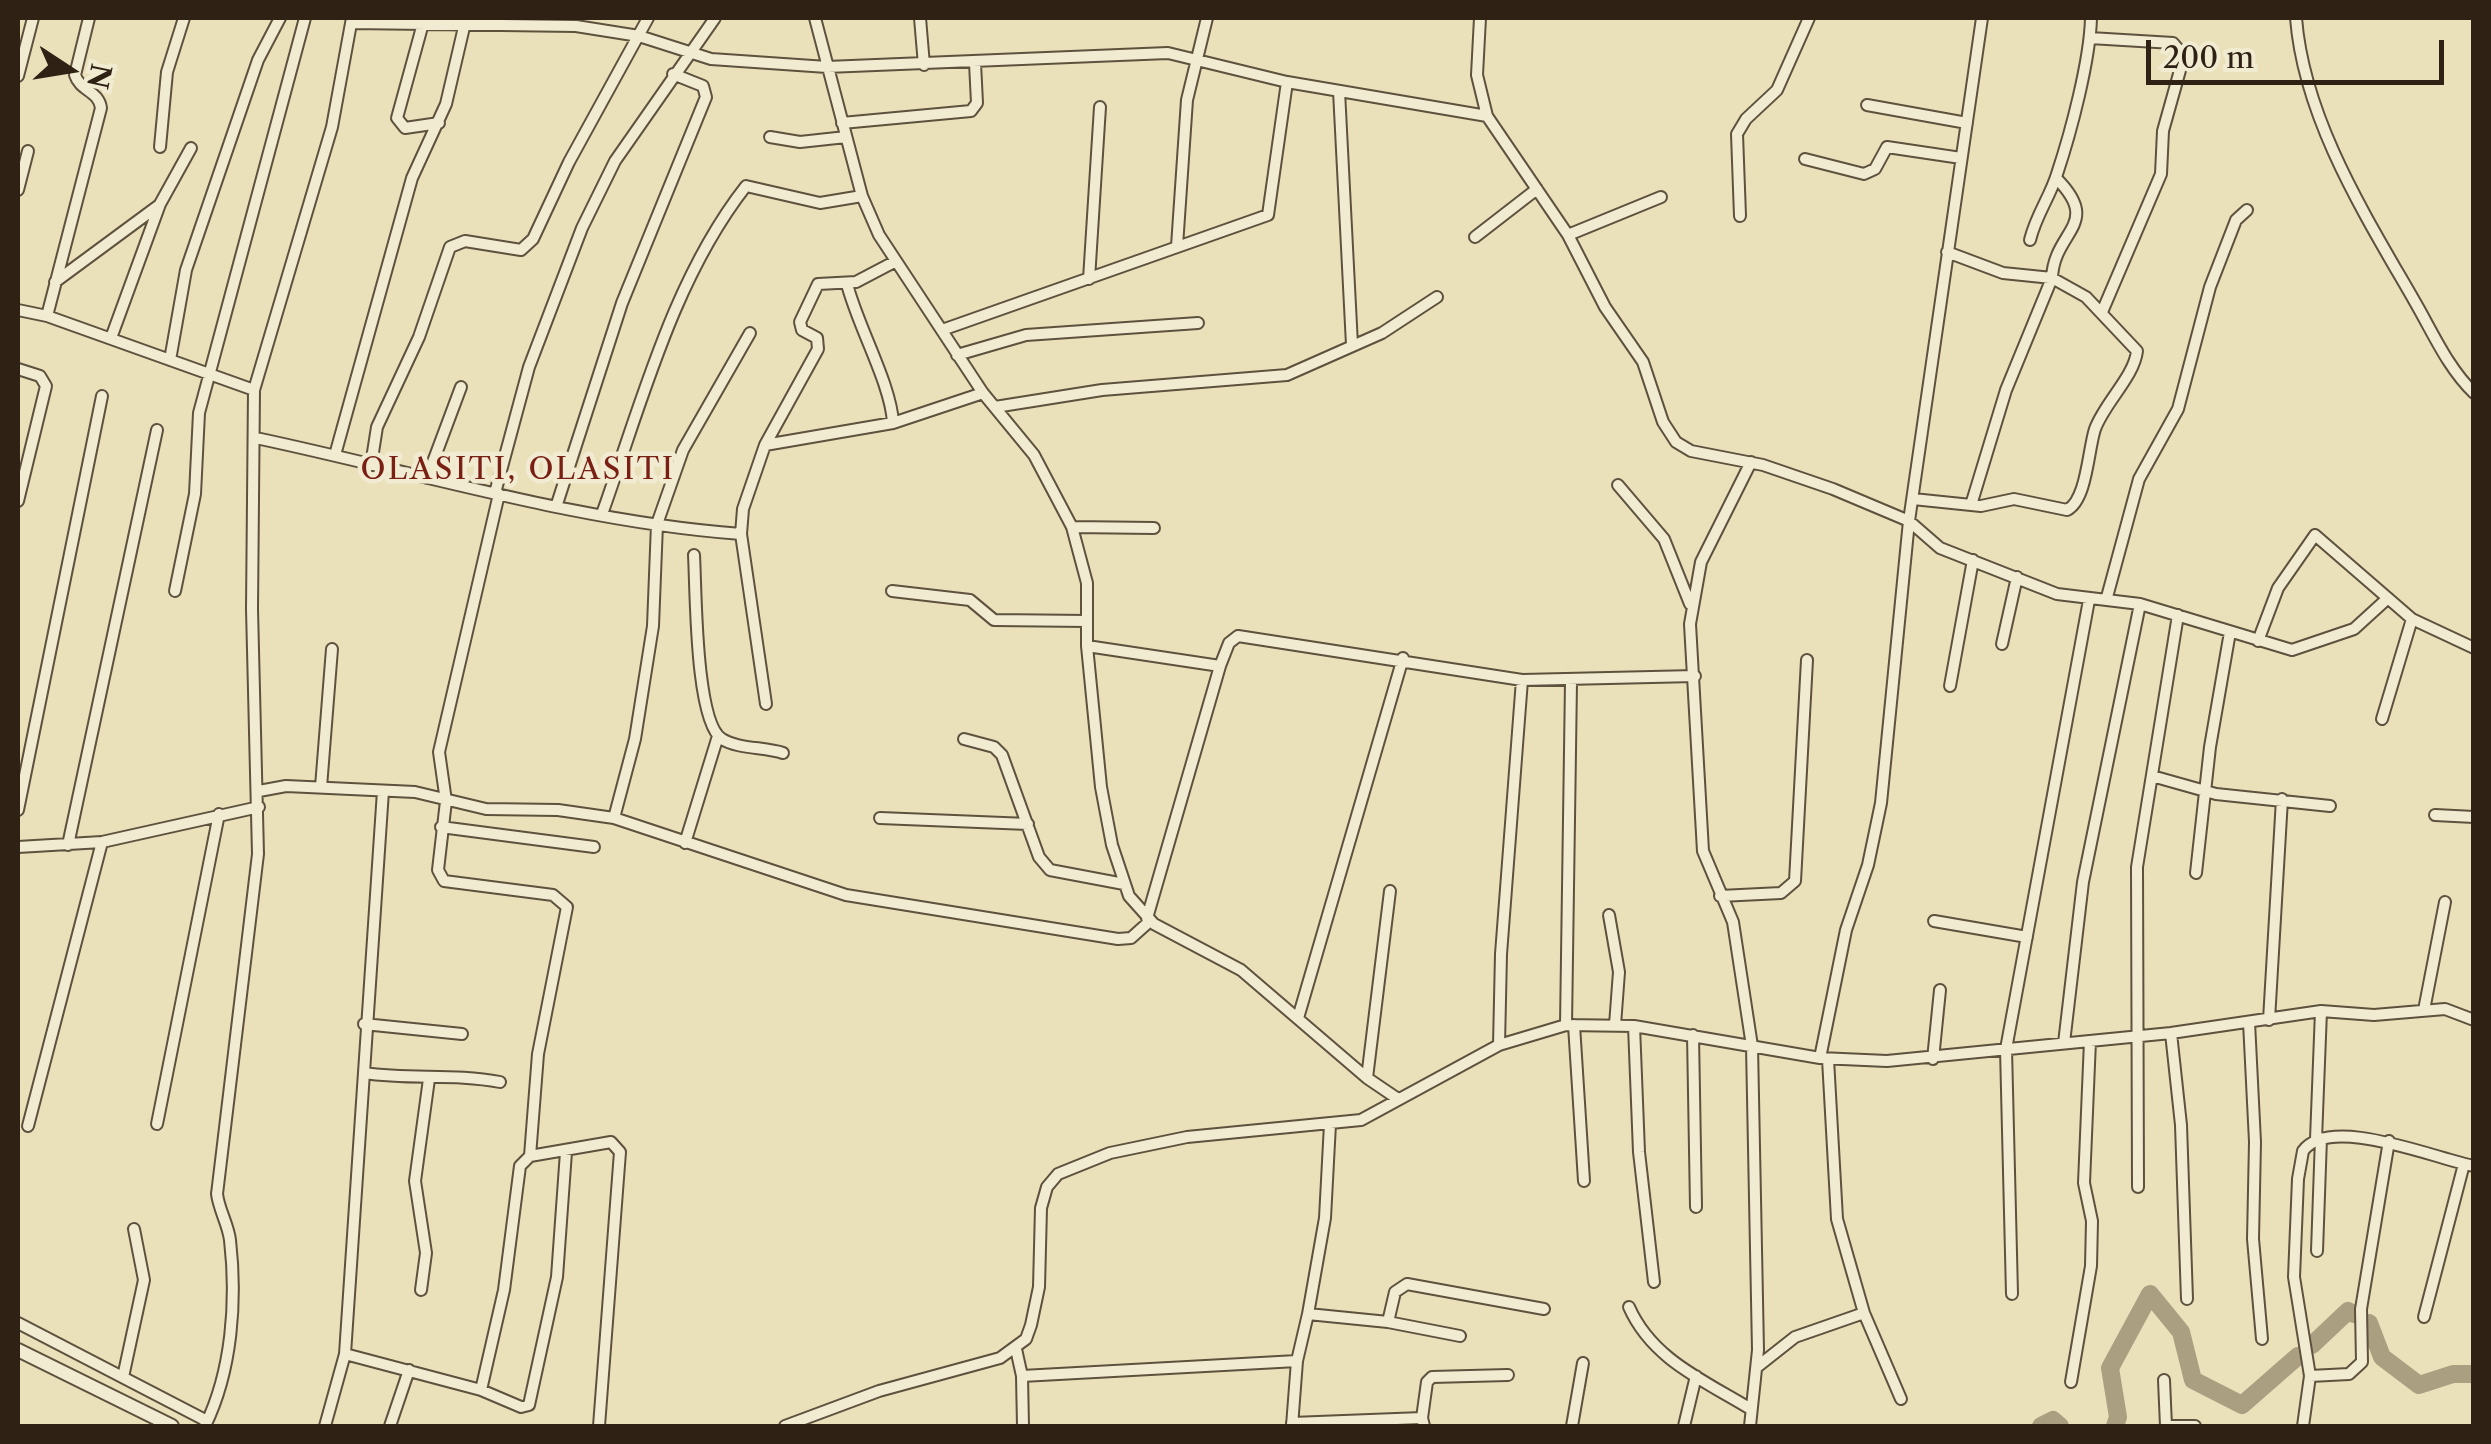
<!DOCTYPE html>
<style>
body{margin:0}
#map{position:relative;width:2491px;height:1444px;overflow:hidden;background:#eae0ba;font-family:"Libre Caslon Text",serif}
canvas{display:block}
.frame{position:absolute;inset:0;border:20px solid #302115;pointer-events:none}
.north{position:absolute;left:20px;top:20px;width:100px;height:100px;-webkit-text-stroke:8px #f1ebd2;paint-order:stroke;rotate:102deg;font-size:28px;font-weight:700;line-height:40px;text-align:center;color:#302115}
.north::after{content:'';display:block;margin:auto;width:35px;height:45px;background:#302115;clip-path:polygon(50% 0,100% 100%,50% 72%,0 100%)}
.scale{position:absolute;left:2146px;top:40px;width:298px;height:45px;box-sizing:border-box;border:5px solid #302115;border-top:0;padding-left:12px;font-size:30px;line-height:35px;white-space:nowrap;color:#302115;-webkit-text-stroke:8px #f1ebd2;paint-order:stroke}
</style>
<div id="map">
<canvas width="2491" height="1444"></canvas>
<div class="frame"></div>
<div class="north">N</div>
<div class="scale">200 m</div>
</div>
<script>
const g = document.querySelector('canvas').getContext('2d');
g.lineJoin = 'round';
function trace(path, color, width, dash) { g.strokeStyle = color; g.lineWidth = width; g.lineCap = dash ? 'butt' : 'round'; g.setLineDash(dash || []); g.stroke(path); }
function write(font, color, halo, rows, align = 'center') {
  g.font = font + ' "Libre Caslon Text",serif'; g.lineWidth = 9; g.setLineDash([]); g.textBaseline = 'middle'; g.strokeStyle = halo; g.fillStyle = color; for (const [text, x, y, turn = 0] of rows) {
    g.save(); g.translate(x, y); g.rotate((+turn || 0) * Math.PI / 180); g.textAlign = isNaN(turn) ? turn : align; if (halo) g.strokeText(text, 0, 0); g.fillText(text, 0, 0); g.restore();
  }
}
trace(new Path2D(`
 M2369,1323l13,34 37,28 34,-11h21
 M2312,1345l36,-34 6,3
 M2041,1426l12,-6 7,6
 M2115,1426l3,-9 -8,-49 40,-74 31,38 12,48 49,25 56,-49`), '#ab9f82', 18);
const minor = new Path2D(`
 M815,18l47,178 17,39 104,158 51,62 38,72 15,56v63l14,141 11,58 17,51 25,28 87,46 126,108 31,21
 M920,18l4,47
 M1480,18l-3,57 10,41 81,119 37,72 38,55 20,60 13,20 15,9 72,14 70,24 76,32 31,27 117,46 83,10
 M2296,18c8,101 69,197 119,284 18,31 33,66 59,91
 M352,23l224,3 63,10 72,23 116,8 341,-14 119,29 200,34
 M422,27l-25,91 8,10 34,-5
 M2090,38l83,5 11,13 -21,75 -2,43 -59,138
 M18,76l15,-58
 M1339,91l13,254
 M1867,105l100,18
 M842,123l129,-12 6,-8 -2,-40
 M770,137l30,5 46,-5
 M160,147l7,-75 17,-54
 M1805,159l59,15 11,-5 12,-22 74,11
 M18,190l10,-39
 M1740,216l-3,-82 9,-15 31,-29 32,-72
 M1568,235l93,-38
 M1475,237l62,-48
 M2030,240c6,-25 20,-43 27,-66 14,-42 33,-114 34,-156
 M1177,246l10,-146 20,-82
 M1947,252l56,21 49,5 -46,112 -35,115
 M1089,279l11,-172
 M55,282l103,-76
 M847,284c11,43 44,100 46,139
 M18,310l29,6 207,74
 M47,316l54,-208c-2,-17 -21,-17 -26,-33l14,-57
 M942,330l326,-115 19,-133
 M111,338l49,-134 31,-56
 M957,355l69,-20 172,-12
 M170,360l16,-90 72,-210 22,-42
 M18,369l22,7 6,10 -28,115
 M995,407l107,-17 185,-15 95,-42 55,-36
 M256,438c161,34 321,84 485,96
 M765,445l128,-22 90,-30
 M335,455l77,-277 34,-74 18,-77
 M371,465l6,-38 42,-90 31,-90 15,-6 56,9 12,-11 36,-77 79,-144
 M427,478l34,-91
 M1618,485l46,54 26,65
 M495,493l34,-126 53,-139 33,-67 100,-143
 M499,494l-60,258 7,49 -8,69 6,11 109,14 14,12 -29,147 -8,102
 M1913,499l68,7 33,-7 53,11c20,-10 21,-60 28,-81 10,-27 39,-52 42,-78l-51,-54 -34,-19c2,-48 51,-53 4,-100
 M557,504l65,-201 84,-206 -3,-11 -30,-12
 M602,514c39,-109 71,-235 144,-328l74,17 42,-7
 M1072,527l82,1
 M694,555c2,33 1,167 28,184 16,10 43,8 61,14
 M175,591l20,-97 4,-81 106,-395
 M892,591l78,9 24,20 93,1
 M2107,597l32,-118 39,-70 32,-122 26,-67 11,-10
 M2258,641l20,-53 37,-53 97,84 62,29
 M2002,644l15,-67
 M1087,646l133,20
 M1950,686l23,-126
 M766,704l-25,-170 2,-25 22,-64 53,-96 -1,-11 -15,-8 -2,-8 18,-38 38,-2 40,-21
 M2382,719l30,-100
 M964,739l30,8 8,8 37,102 11,13 74,14
 M2152,776l64,18 114,12
 M321,787l11,-138
 M259,791l27,-5 129,6 71,17 72,1 56,8 232,77 272,44 13,-1 19,-17
 M18,810l84,-414
 M2435,815l39,2
 M614,818l21,-79 18,-113 4,-102 26,-74 67,-117
 M880,818l148,6
 M441,827l153,20
 M685,843l33,-107
 M68,845l89,-415
 M18,847l84,-5 157,-35
 M2196,873l14,-126 20,-115
 M1720,896l61,-3 14,-12 12,-221
 M1609,915l10,57 -4,53
 M1147,918l73,-252 9,-23 9,-7 284,44 173,-4
 M1934,921l93,16
 M2424,1010l21,-108
 M1298,1018l105,-360
 M2269,1020l13,-221
 M2249,1022l6,120 -2,97 9,100
 M364,1024l98,10
 M1566,1025l5,-343
 M1574,1025l10,156
 M1634,1026l5,126 15,130
 M2171,1033l10,92 6,174
 M1693,1035l3,172
 M2064,1043l19,-161 57,-278 152,46 62,-21 34,-31
 M1499,1045l2,-91 21,-274
 M1820,1058l26,-128 22,-65 13,-62 28,-282 73,-503
 M1828,1059l9,160 27,94 37,86
 M1933,1059l7,-69
 M364,1073c47,7 90,0 136,9
 M1367,1078l23,-187
 M157,1124l62,-310
 M28,1126l74,-284
 M2316,1139l5,-128
 M2138,1187l-1,-320 41,-252
 M2317,1251l4,-113
 M421,1290l5,-37 -11,-72 14,-102
 M2012,1294l-6,-245 83,-449
 M1629,1307c23,52 74,73 120,101
 M1308,1314l17,-96 5,-94
 M2424,1317l40,-153
 M1388,1322l72,14
 M18,1323l189,98
 M1016,1349l6,27 1,50
 M345,1354l136,36 40,17 8,-2 28,-128 9,-125
 M1757,1367l38,-30 69,-24
 M1022,1376l275,-15
 M2310,1376l39,-2 13,-12 -1,-53 28,-168
 M123,1377l21,-97 -10,-51
 M2164,1380l2,46
 M2071,1382l20,-116 1,-45 -8,-38 6,-142
 M481,1390l23,-100 16,-124 10,-10 81,-14 9,10 -21,274
 M1422,1418l5,-36 5,-5 76,-2
 M1292,1423l130,-5 2,8
 M205,1426c27,-55 32,-125 25,-186 -2,-16 -11,-30 -13,-46l41,-340 -6,-245 2,-219 78,-263 20,-109
 M325,1426l20,-72 38,-563
 M390,1426l19,-56
 M785,1426l94,-35 121,-33 26,-19 5,-14 8,-38 2,-79 6,-21 11,-13 52,-21 77,-16 174,-17 138,-75 67,-20 68,1 186,32 67,3 284,-28 150,-22 53,4 71,-6 29,11
 M1292,1426l5,-65 11,-47 80,8 7,-30 12,-8 137,25
 M1572,1426l11,-63
 M1684,1426l12,-50
 M1750,1426l8,-76 -6,-304 -19,-124 -30,-71 -13,-227 11,-62 50,-100
 M2167,1426h28
 M2303,1426l7,-50 -16,-99 4,-98 5,-28c27,-37 133,8 171,15`);
const tertiary = new Path2D(`
 M18,1350l154,76`);
trace(minor, '#5e513e', 14);
trace(tertiary, '#5e513e', 16);
trace(minor, '#f1ebd2', 10);
trace(tertiary, '#f1ebd2', 12);
g.letterSpacing = '2.5px';
write('30px', '#7a1f14', '#f1ebd2', [
 ["OLASITI, OLASITI",518,470]
]);
g.letterSpacing = '0px';
</script>
